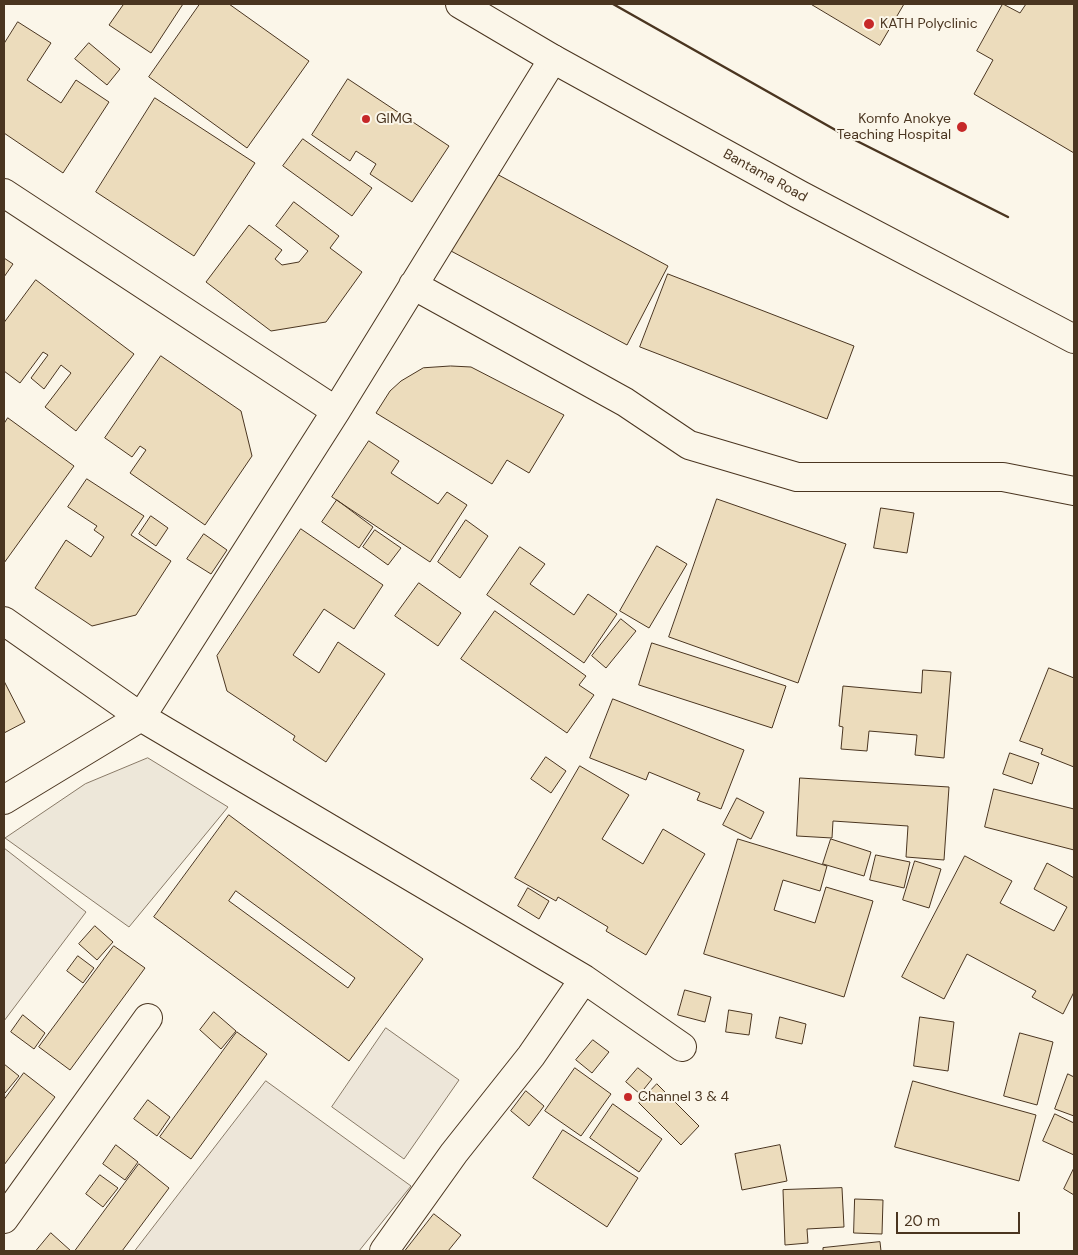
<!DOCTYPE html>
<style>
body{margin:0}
#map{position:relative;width:1078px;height:1255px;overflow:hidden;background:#fbf6e9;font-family:"DM Sans",sans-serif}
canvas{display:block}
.frame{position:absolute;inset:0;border:5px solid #4a3520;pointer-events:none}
.scale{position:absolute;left:896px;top:1212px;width:124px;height:22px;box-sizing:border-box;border:2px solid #4a3520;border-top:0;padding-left:6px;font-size:15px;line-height:18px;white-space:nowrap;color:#4a3520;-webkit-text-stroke:4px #fbf6e9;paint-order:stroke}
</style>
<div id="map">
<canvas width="1078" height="1255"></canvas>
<div class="frame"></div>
<div class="scale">20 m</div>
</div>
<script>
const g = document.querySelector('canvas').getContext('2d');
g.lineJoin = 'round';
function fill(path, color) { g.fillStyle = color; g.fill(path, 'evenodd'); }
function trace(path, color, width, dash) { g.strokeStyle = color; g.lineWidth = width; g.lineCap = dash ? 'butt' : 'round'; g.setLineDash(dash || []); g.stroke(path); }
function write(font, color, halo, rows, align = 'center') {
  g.font = font + ' "DM Sans",sans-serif'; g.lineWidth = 4; g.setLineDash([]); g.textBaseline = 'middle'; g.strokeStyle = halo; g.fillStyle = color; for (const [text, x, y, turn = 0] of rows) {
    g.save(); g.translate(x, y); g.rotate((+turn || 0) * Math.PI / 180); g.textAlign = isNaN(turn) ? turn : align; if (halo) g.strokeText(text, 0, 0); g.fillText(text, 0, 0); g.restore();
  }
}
const green = new Path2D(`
 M4,848l82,64 -82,109z
 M386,1028l73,52 -55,79 -72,-52z
 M266,1081l145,105 -52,65h-224z`);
fill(green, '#ede6d9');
trace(green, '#887966', 1);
const parking = new Path2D(`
 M148,758l80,49 -99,120 -124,-89 80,-54z`);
fill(parking, '#ede7d9');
trace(parking, '#887966', 1);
const building = new Path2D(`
 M122,4h61l-32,49 -42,-28 14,-20z
 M200,4h29l80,57 -62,87 -98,-71z
 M811,4h93l-24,41z
 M1003,4l17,9 6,-9h48v149l-100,-59 19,-34 -16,-9z
 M18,22l33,21 -24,37 34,23 15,-23 33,22 -46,71 -59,-40v-89z
 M89,43l31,26 -13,16 -32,-26z
 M348,79l101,67 -37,56 -42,-28 6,-10 -20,-13 -6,10 -38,-26z
 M155,98l100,65 -61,93 -98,-64z
 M303,139l69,49 -20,28 -69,-50z
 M493,172l175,94 -41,79 -176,-94z
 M294,202l45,34 -9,12 32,24 -36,50 -55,9 -65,-49 43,-57 33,25 -7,9 7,6 17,-3 9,-11 -32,-25z
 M4,258l9,6 -9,13z
 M668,274l186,72 -27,73 -187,-72z
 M36,280l98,74 -58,77 -31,-24 26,-34 -10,-8 -17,24 -13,-11 17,-23 -5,-3 -23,31 -16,-12v-48z
 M161,356l80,55 11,45 -47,69 -75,-52 16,-23 -6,-4 -8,11 -27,-19z
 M451,366l20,1 93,48 -35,58 -22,-13 -15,24 -116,-71 14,-22 11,-10 22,-13z
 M8,418l66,48 -70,97v-139z
 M369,441l30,20 -8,12 47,31 9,-12 20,13 -37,57 -98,-65z
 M87,479l57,37 -13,19 40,26 -35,54 -44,11 -57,-38 31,-48 25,17 13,-20 -10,-7 3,-4 -29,-19z
 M717,499l129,45 -48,139 -129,-46z
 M337,500l36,27 -14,21 -37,-26z
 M881,508l33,5 -7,40 -33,-5z
 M151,516l17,12 -12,18 -17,-12z
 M466,520l22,16 -28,42 -22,-16z
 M301,529l82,56 -29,44 -30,-20 -31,46 26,18 19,-31 47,32 -59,88 -33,-22 2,-4 -68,-45 -10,-35z
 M375,530l26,18 -13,17 -25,-18z
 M204,534l23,16 -16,24 -24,-15z
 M657,546l30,18 -38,64 -29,-17z
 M520,547l25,17 -15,20 44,31 14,-21 29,20 -33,49 -97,-68z
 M419,583l42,30 -23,33 -43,-30z
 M495,611l91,65 -7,9 15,10 -27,38 -106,-74z
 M621,619l15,12 -30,37 -14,-12z
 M652,643l134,43 -14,42 -133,-43z
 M1049,668l25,10v89l-33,-13 2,-5 -23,-8z
 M923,670l28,2 -7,86 -29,-3 2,-20 -48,-4 -2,20 -26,-2 2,-22 -4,-1 4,-40 78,7z
 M4,681l21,41 -21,11z
 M613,699l131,51 -23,59 -24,-9 3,-7 -51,-21 -3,8 -56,-22z
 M1010,753l29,10 -7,21 -29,-10z
 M546,757l20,14 -15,22 -20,-14z
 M580,766l49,29 -27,44 41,25 20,-35 42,25 -59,101 -40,-24 2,-4 -50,-30 -2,4 -41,-23z
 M800,778l149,9 -5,73 -38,-3 2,-31 -75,-5 -1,17 -35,-2z
 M994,789l80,20v41l-89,-23z
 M737,798l27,14 -13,27 -28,-14z
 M229,815l194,144 -74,102 -195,-144zM236,891l119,87 -7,10 -119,-87z
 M738,839l89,27 -7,25 -37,-11 -9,30 41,13 11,-36 47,14 -29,96 -140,-43z
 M831,839l40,13 -7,24 -41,-12z
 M876,855l34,7 -6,26 -34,-8z
 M965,856l47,25 -12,22 54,28 13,-24 -33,-18 13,-26 27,15v114l-11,22 -31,-17 4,-6 -69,-37 -23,45 -42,-22z
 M915,861l26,8 -12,39 -26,-8z
 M528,888l21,13 -10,18 -21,-13z
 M95,926l18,16 -16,18 -18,-16z
 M114,946l31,22 -75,102 -31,-23z
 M78,956l16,12 -11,15 -16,-12z
 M685,990l26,7 -6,25 -27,-7z
 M729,1010l23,4 -3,21 -23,-3z
 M214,1012l22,19 -15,18 -21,-19z
 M23,1015l22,18 -11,16 -23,-17z
 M780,1017l26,7 -4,20 -26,-6z
 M920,1017l34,5 -6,49 -34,-5z
 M237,1032l30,22 -76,105 -31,-22z
 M1020,1033l33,9 -16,63 -33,-9z
 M593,1040l16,12 -17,21 -16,-13z
 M4,1064l15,12 -14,17 -1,-2z
 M575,1068l36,26 -30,42 -36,-25z
 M638,1068l14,11 -12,15 -14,-12z
 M24,1073l31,24 -51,68v-65z
 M1068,1074l6,3v39l-19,-7z
 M913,1081l123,34 -17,66 -124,-34z
 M657,1084l42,42 -18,19 -42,-42z
 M526,1091l18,15 -15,20 -18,-15z
 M148,1100l22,17 -13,19 -23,-17z
 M613,1104l49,35 -23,33 -49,-34z
 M1055,1114l19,9v32l-31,-14z
 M563,1130l75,48 -31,49 -74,-49z
 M116,1145l22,17 -13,18 -22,-16z
 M780,1145l7,36 -45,9 -7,-36z
 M139,1164l30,24 -47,63h-47z
 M1074,1168v27l-10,-6z
 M100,1175l18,13 -15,19 -17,-13z
 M842,1188l2,39 -37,2 1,14 -23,2 -2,-55z
 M855,1199l28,1 -1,34 -28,-1z
 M434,1214l27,21 -13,16h-43z
 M51,1233l20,18h-35z
 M880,1242l1,9h-58v-3z`);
fill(building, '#ecdcbc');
trace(building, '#4a3520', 1);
const street = new Path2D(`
 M4,193l332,218
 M413,285l212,117 64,43 108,32h206l71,14
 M4,621l137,96 443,262 98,68
 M4,800l137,-83 195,-306 217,-352
 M4,1219l144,-201
 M384,1251l70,-98 77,-97 53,-77`);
const secondary = new Path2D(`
 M460,4l93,55 247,136 274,144`);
trace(street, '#4a3520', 30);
trace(secondary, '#4a3520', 30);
trace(street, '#fbf6e9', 28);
trace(secondary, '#fbf6e9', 28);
trace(new Path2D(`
 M613,4l226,128 169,85`), '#4a3520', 2.5);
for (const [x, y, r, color] of [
 [869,24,6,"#c62828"],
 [366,119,5,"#c62828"],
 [962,127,6,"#c62828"],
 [628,1097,5,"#c62828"]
]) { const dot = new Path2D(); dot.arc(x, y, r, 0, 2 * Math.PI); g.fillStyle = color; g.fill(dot); trace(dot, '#fbf6e9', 2); }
write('14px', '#4a3520', '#fbf6e9', [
 ["KATH Polyclinic",880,24],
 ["GIMG",376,119],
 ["Komfo Anokye",951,119,"right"],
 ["Teaching Hospital",951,135,"right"],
 ["Channel 3 & 4",638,1097]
], 'left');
write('14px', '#4a3520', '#fbf6e9', [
 ["Bantama Road",765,176,29]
]);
</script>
